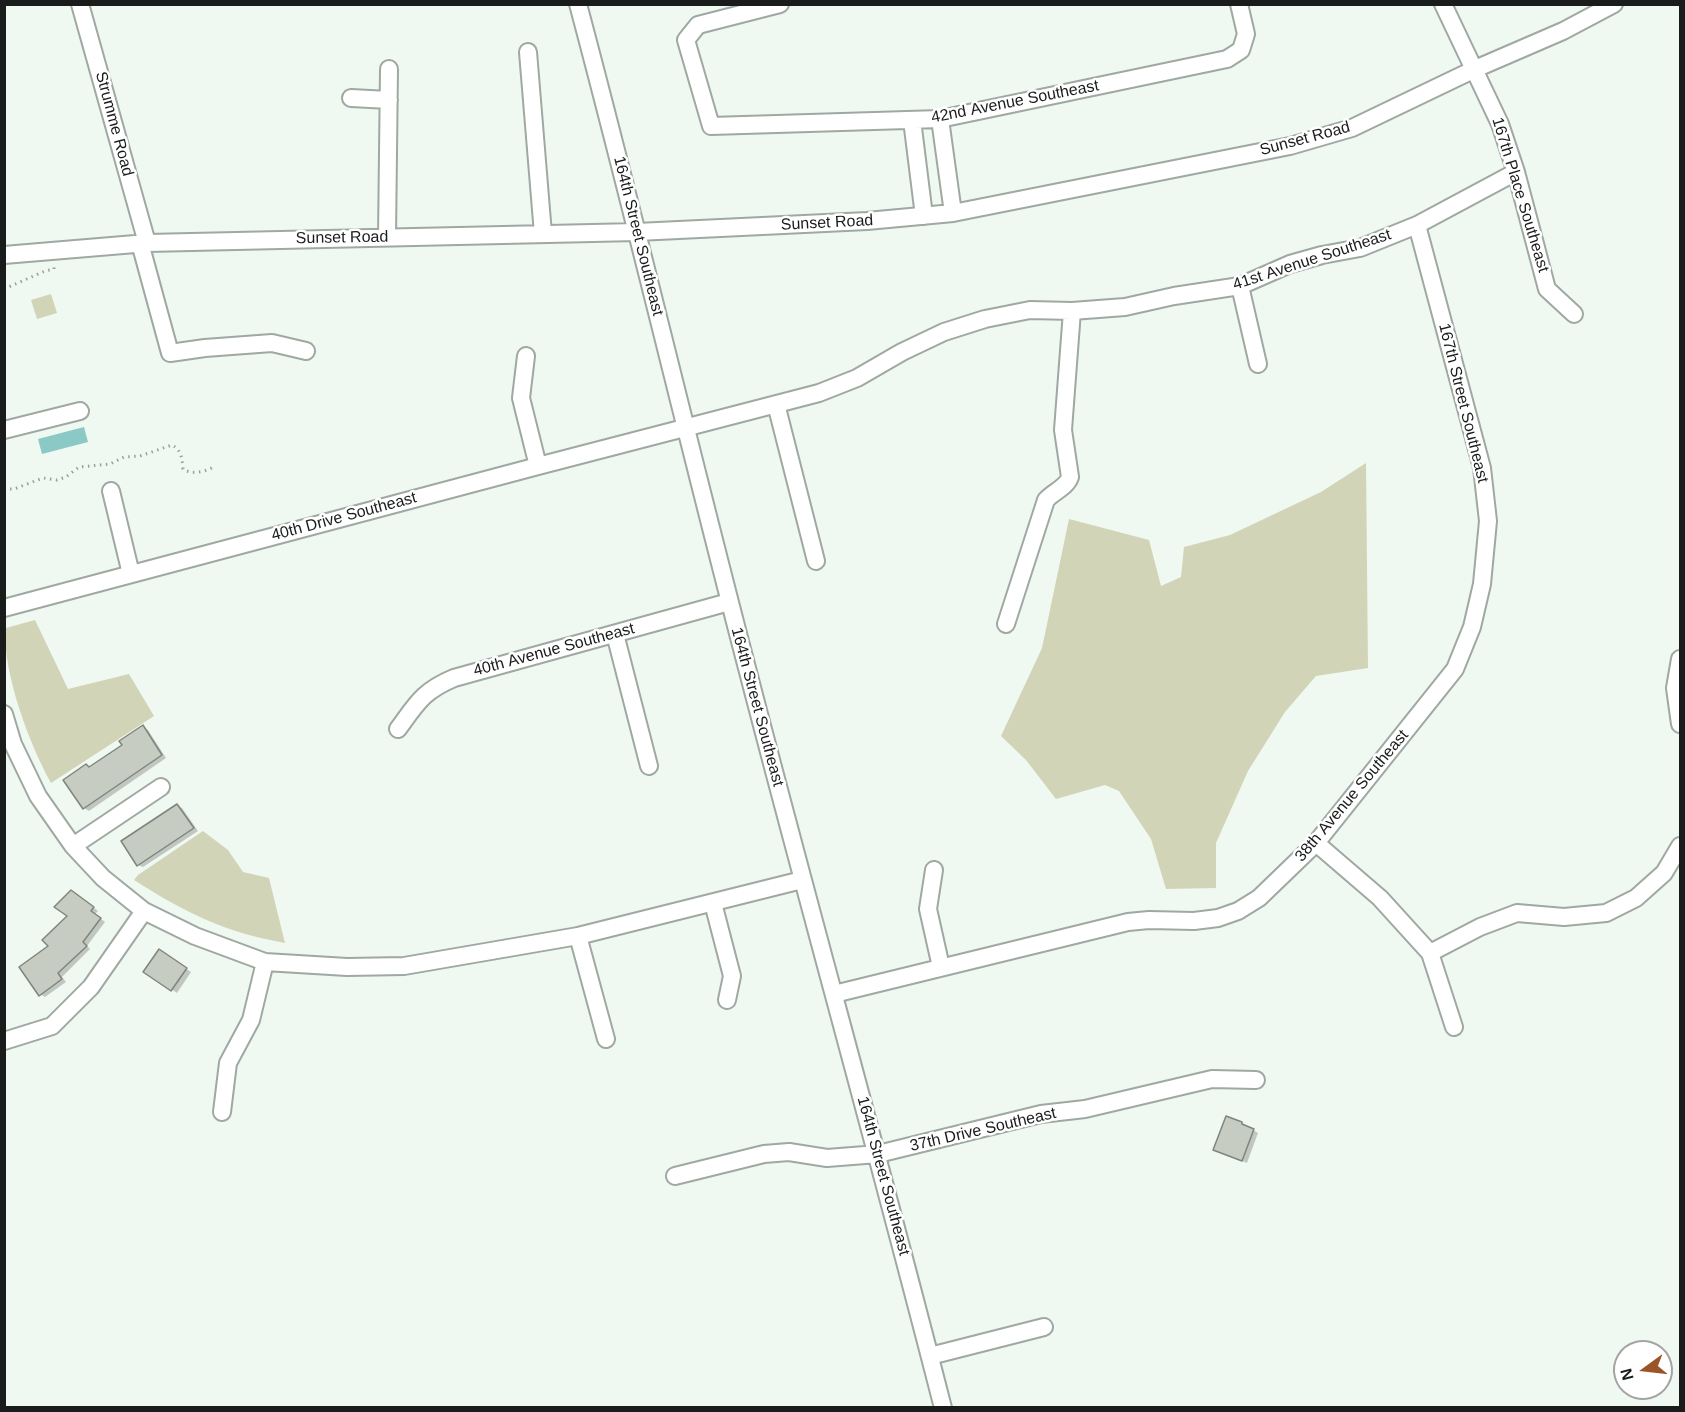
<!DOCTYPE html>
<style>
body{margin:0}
#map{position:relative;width:1685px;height:1412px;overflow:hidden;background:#eff9f1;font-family:Arial,sans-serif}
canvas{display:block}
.frame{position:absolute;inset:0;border:6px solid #191c1a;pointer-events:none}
.north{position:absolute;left:1613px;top:1340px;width:60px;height:60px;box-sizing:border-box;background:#fff;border:2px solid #a3a4a3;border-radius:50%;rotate:255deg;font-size:16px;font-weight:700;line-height:24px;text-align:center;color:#191c1a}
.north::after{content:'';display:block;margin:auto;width:21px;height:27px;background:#995527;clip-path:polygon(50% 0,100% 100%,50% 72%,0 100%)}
</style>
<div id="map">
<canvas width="1685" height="1412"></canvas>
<div class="frame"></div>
<div class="north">N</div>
</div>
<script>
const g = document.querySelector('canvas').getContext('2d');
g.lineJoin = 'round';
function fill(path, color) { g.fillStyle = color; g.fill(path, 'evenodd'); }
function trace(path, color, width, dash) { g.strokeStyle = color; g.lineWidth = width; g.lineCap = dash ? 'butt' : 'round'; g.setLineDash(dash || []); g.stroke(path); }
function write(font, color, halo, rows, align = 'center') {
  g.font = font + ' Arial,sans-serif'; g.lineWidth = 5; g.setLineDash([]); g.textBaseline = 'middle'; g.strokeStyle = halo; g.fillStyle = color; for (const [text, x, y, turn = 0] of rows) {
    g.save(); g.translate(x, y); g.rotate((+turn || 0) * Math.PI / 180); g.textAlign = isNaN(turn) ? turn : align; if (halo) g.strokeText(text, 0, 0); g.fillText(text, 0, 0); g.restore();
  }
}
fill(new Path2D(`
 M51,294l6,19 -20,6 -6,-19z
 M1366,463l2,205 -52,8 -31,36 -37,59 -32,72v45l-50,1 -15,-50 -32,-48 -14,-6 -49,14 -30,-39 -25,-24 41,-88 27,-129 80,21 12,46 20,-9 3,-30 46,-12 91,-43z
 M35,620l33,69 61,-15 25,42 -103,67c-22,-40 -47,-107 -46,-153l1,-2z
 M203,831l25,19 15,22 26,6 16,65c-61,-11 -99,-30 -151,-63l4,-5z`), '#d1d4b6');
fill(new Path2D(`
 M84,427l4,15 -46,12 -4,-15z`), '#8ac9c6');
fill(new Path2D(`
 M143,727l5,3 18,28 -77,53 -5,-3 -19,-28 25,-12 34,-23z
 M177,805l5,3 16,23 -55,36 -5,-2z
 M76,894l22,17 -3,3 10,8 -18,24 3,3 -28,28 4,5 -21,15 -5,-3 11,-48 18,-30z
 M164,954l27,18 -14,21 -32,-21z
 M1242,1123l16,10 -11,30 -27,-11z`), '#0003');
const building = new Path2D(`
 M143,725l19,30 -79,54 -20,-29 23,-16 3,3 33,-22 -3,-4z
 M177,804l17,24 -57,38 -16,-25z
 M71,890l23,17 -3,4 10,7 -18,24 4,4 -29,27 4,6 -23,17 -20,-29 29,-21 -6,-6 25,-24 -13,-9z
 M159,949l28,19 -16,23 -28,-19z
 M1226,1116l16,6v2l12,5 -12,32 -29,-11z`);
fill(building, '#c6ccc2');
trace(building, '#80857c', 1.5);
const minor = new Path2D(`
 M80,4l67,239
 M578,4c59,221 111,443 169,664 64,247 133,493 196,740
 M780,4l-82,21 -12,15 25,86 229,-7 287,-60 14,-9 5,-16 -7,-30
 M1443,4l57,120 16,48 31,117 27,25
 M528,52l15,182
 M351,98l38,2
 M940,119l13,94
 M912,120l12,96
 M387,237l2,-168
 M140,243l30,110 35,-5 67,-5 34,8
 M4,255l143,-12 490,-11 230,-11 86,-8 337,-67 62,-18 123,-59 88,-38 51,-27
 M1240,286l18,78
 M526,356l-5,42 17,68
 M776,404l40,157
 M4,430l76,-19
 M111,491l20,83
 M4,608l534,-142 281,-73 38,-15 45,-26 42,-20 41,-13 45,-9 42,1 53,-4 49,-11 66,-10 50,-22 32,-9 38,-7 57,-23 99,-53
 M1006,624l40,-124c7,-8 21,-13 24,-23l-7,-47 9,-119
 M615,634l34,132
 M1680,659l-5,29 5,36
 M4,714l9,30 25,52 35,50 30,32 41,33 51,25 70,26 82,5 57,-1 174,-30 224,-56
 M398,729c19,-26 25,-38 56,-51l275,-76
 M1316,843l64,55 50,55 24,74
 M73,846l88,-59
 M934,870l-6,39 13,58
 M713,903l19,73 -5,24
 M578,936l28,103
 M1430,953l50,-26 37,-14 47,4 42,-4 30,-15 28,-25 16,-27
 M834,994l294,-72 21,-2 45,1 24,-3 20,-7 21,-13 57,-55 139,-174 17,-42 10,-43 6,-63 -6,-53 -65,-243
 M4,1041l48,-15 39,-39 53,-76
 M222,1112l6,-49 23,-43 14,-58
 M675,1176l89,-22 25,-2 38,6 51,-4 163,-40 44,-5 127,-30 44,1
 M930,1356l114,-29`);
trace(minor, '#9fa8a1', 20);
trace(new Path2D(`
 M4,289l41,-18 9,-2v-4
 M4,489h10l29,-11 14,2 9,-3 13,-10 31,-3 14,-7 16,-1 32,-11c10,5 10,15 11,24 9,6 23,3 32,-3`), '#9aa19c', 3, [1.5, 4.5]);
trace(minor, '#fff', 16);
write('16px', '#191c1a', '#fff', [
 ["42nd Avenue Southeast",1015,102,-11],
 ["Strumme Road",114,124,75],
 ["Sunset Road",1305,139,-15],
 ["167th Place Southeast",1520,195,73],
 ["Sunset Road",827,223,-3],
 ["164th Street Southeast",638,236,76],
 ["Sunset Road",342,238,-1],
 ["41st Avenue Southeast",1312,260,-18],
 ["167th Street Southeast",1463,403,76],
 ["40th Drive Southeast",344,517,-15],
 ["40th Avenue Southeast",554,650,-15],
 ["164th Street Southeast",757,707,75],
 ["38th Avenue Southeast",1352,796,-50],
 ["37th Drive Southeast",983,1130,-13],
 ["164th Street Southeast",883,1176,75]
]);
</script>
